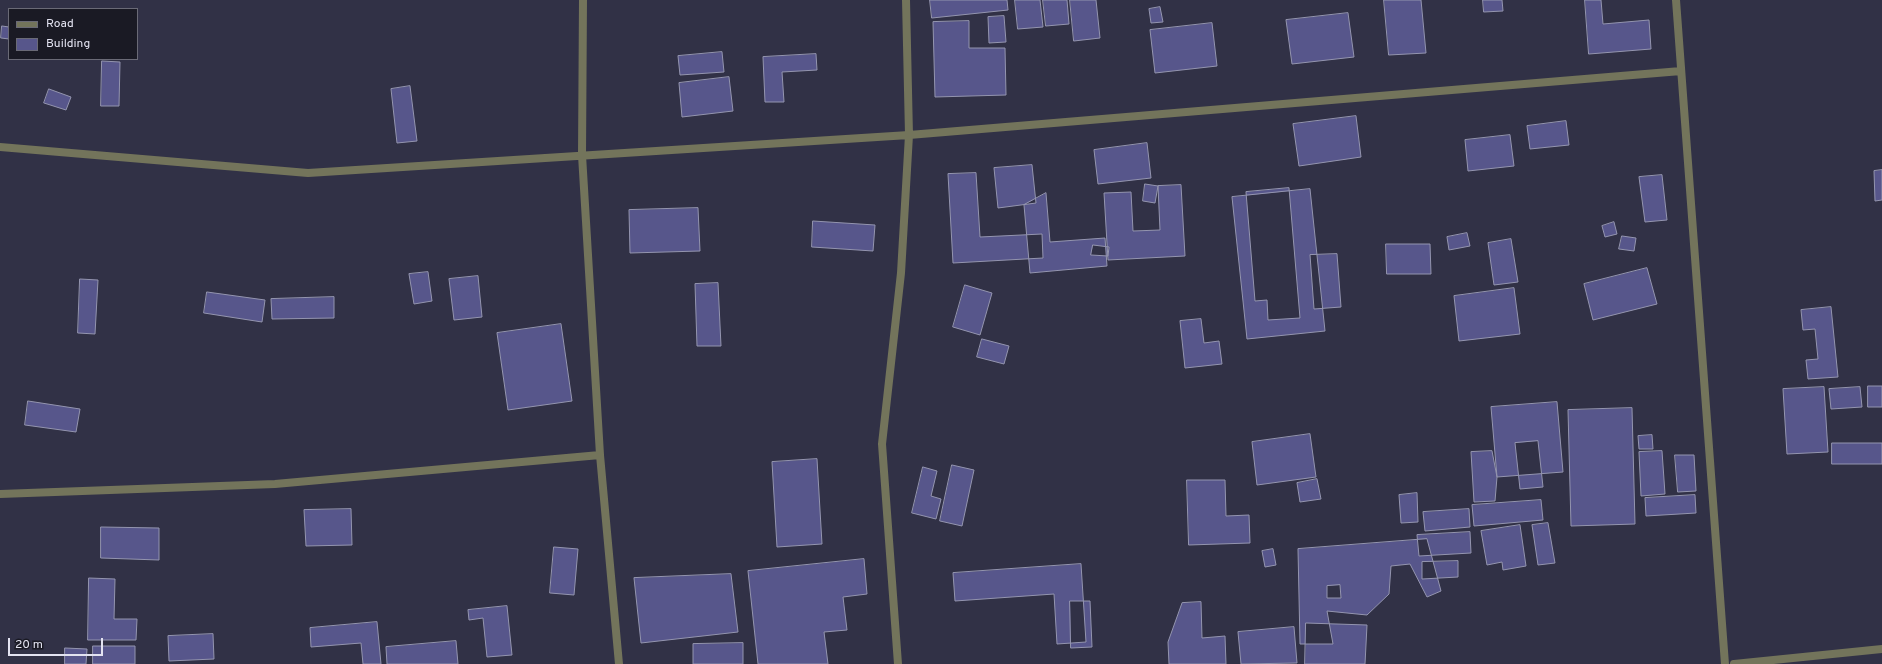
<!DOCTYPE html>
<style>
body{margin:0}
#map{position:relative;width:1882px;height:664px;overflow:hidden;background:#313146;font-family:Overpass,sans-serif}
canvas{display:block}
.legend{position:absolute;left:8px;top:8px;width:130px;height:52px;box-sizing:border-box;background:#1a1a24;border:1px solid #6a6a76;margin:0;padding:5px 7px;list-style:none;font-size:12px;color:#e3e3f1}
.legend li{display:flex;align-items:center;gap:8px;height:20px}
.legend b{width:20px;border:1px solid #6a6a76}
.scale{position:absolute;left:8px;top:638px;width:95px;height:18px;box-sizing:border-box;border:2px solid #e3e3f1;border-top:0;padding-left:5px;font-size:12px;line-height:14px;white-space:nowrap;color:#e3e3f1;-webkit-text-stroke:3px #1a1a24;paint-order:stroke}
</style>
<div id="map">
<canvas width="1882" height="664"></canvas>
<ul class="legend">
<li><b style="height:5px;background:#73745b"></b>Road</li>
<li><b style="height:11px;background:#57568b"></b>Building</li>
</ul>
<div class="scale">20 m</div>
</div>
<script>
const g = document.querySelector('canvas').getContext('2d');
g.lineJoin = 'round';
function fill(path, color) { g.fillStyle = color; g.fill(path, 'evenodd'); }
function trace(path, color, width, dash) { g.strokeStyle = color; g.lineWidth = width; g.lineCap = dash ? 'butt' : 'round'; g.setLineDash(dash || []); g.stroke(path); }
const building = new Path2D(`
 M930,0h77l1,10 -76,8z
 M1015,0h25l3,27 -25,2z
 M1043,0h24l2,24 -23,2z
 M1070,0h26l4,38 -26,3z
 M1384,0h37l5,53 -37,2z
 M1483,0h19l1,11 -19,1z
 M1585,0h16l2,24 46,-4 2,29 -62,5z
 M1160,7l3,15 -12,1 -2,-14z
 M1348,13l6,44 -62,7 -6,-44z
 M1004,16l2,26 -17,1 -1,-26z
 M969,21v27h36l1,47 -71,2 -2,-75z
 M1212,23l5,43 -62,7 -5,-43z
 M2,26l7,1v12l-8,-1z
 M722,52l2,20 -44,3 -2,-19z
 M816,54l1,16 -35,2 2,30h-19l-2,-45z
 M102,61l18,1 -1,44h-18z
 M729,77l4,34 -51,6 -3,-34z
 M410,86l7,55 -20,2 -6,-54z
 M49,89l22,8 -5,13 -22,-7z
 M1356,116l5,41 -62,9 -6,-42z
 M1566,121l3,24 -39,4 -3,-23z
 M1510,135l4,31 -46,5 -3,-31z
 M1147,143l4,35 -53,6 -4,-34z
 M1032,165l4,38 -38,5 -4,-40z
 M1882,170v30l-7,1 -1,-30z
 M976,173l4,64 62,-3 1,24 -90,5 -5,-89z
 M1662,175l5,45 -22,2 -6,-45z
 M1145,184l13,2 -3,17 -12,-2z
 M1181,185l4,71 -77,4 -4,-67 27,-1 2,39 27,-1 -2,-44z
 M1289,188l11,130 -32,2 -1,-20 -12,1 -9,-109z
 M1310,189l15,142 -78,8 -15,-142z
 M1046,193l4,49 55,-4 2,28 -77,7 -6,-68z
 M698,208l2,43 -70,2 -1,-43z
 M813,221l62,4 -2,26 -61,-4z
 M1614,222l3,12 -12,3 -3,-11z
 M1467,233l3,13 -21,4 -2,-13z
 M1622,236l14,2 -2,13 -15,-2z
 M1511,239l7,43 -24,3 -6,-42z
 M1386,244h44l1,30h-44z
 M1093,245l16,2 -1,9 -17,-1z
 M1337,254l4,53 -27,2 -4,-54z
 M1647,268l10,36 -64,16 -9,-36z
 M428,272l4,29 -18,3 -5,-30z
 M478,276l4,41 -28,3 -5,-41z
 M80,279l18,1 -3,54 -17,-1z
 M718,283l3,63h-24l-2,-62z
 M965,285l27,8 -12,42 -27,-8z
 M1514,288l6,46 -61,7 -5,-45z
 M207,292l58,8 -3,22 -58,-9z
 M334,297v21l-62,1 -1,-20z
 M1831,307l7,70 -30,2 -2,-19 12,-1 -3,-30 -12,1 -2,-20z
 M1201,319l3,24 15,-2 3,23 -37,4 -5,-47z
 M561,324l11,77 -64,9 -11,-77z
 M982,339l27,7 -5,18 -27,-7z
 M1868,386h14v21h-14z
 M1824,387l4,65 -41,2 -4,-65z
 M1860,387l2,20 -31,2 -2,-20z
 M28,401l52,8 -4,23 -51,-7z
 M1557,402l6,70 -66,5 -6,-70z
 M1632,408l3,116 -64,2 -3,-116z
 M1310,434l6,43 -59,8 -5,-43z
 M1652,435l1,14h-14l-1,-13z
 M1538,441l5,46 -23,2 -5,-46z
 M1832,443h50v21h-50z
 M1492,451l5,26 -2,24 -21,1 -3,-50z
 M1662,451l3,43 -24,2 -2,-44z
 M1675,455h19l2,36 -18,1z
 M817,459l5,85 -45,3 -5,-85z
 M952,465l22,5 -12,56 -22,-5z
 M923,467l14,4 -6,25 10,3 -5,20 -24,-6z
 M1317,479l4,20 -21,3 -3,-19z
 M1187,480h38l1,36 23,-1 1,28 -61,2z
 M1417,493l1,29 -17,1 -2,-28z
 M1695,495l1,18 -50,3 -1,-18z
 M1541,500l2,20 -69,6 -2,-21z
 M351,509l1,36 -46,1 -2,-36z
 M1469,509l1,18 -45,4 -2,-19z
 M1548,523l7,40 -17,2 -6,-40z
 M1520,525l6,41 -23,4 -1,-8 -15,3 -6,-34z
 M101,527l58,1v32l-58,-2z
 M1470,532l1,21 -52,3 -2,-21z
 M1427,539l14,52 -14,6 -17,-33 -19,2 -2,28 -22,21 -40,-4 6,33h-33l-2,-95z
 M554,547l24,2 -4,46 -24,-2z
 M1273,549l3,16 -11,2 -3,-16z
 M864,559l3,35 -24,3 4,33 -23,2 4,32h-70l-10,-93z
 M1458,561v16l-36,2v-17z
 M1081,564l5,78 -29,2 -3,-50 -99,7 -2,-28z
 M731,574l7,58 -97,11 -7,-65z
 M89,578l26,1 -1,40h23l-1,21h-48z
 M1340,585l1,13h-14v-12z
 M1070,601h20l2,46 -21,1z
 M1201,602l1,36 23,-2 1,28h-57l-1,-22 14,-39z
 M507,606l5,49 -25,2 -4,-39 -14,2 -1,-10z
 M377,622l4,42h-18l-2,-21 -50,4 -1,-19z
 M1306,623l61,2 -2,39h-60z
 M1294,627l3,36 -56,1 -3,-32z
 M213,634l1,25 -45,2 -1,-25z
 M456,641l2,23h-71l-1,-17z
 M743,643v21h-50v-20z
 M93,646h42v18h-42z
 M65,648l22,1 -1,15h-21z`);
fill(building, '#57568b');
trace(building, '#9495af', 1);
trace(new Path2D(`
 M1676,0l49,664
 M0,147l308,26 601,-38 772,-64
 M600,455l19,209
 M0,494l275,-10 325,-29 -18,-300 1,-155
 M898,664l-16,-220 19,-171 8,-138 -3,-135
 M1734,664l148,-15`), '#73745b', 8);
</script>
